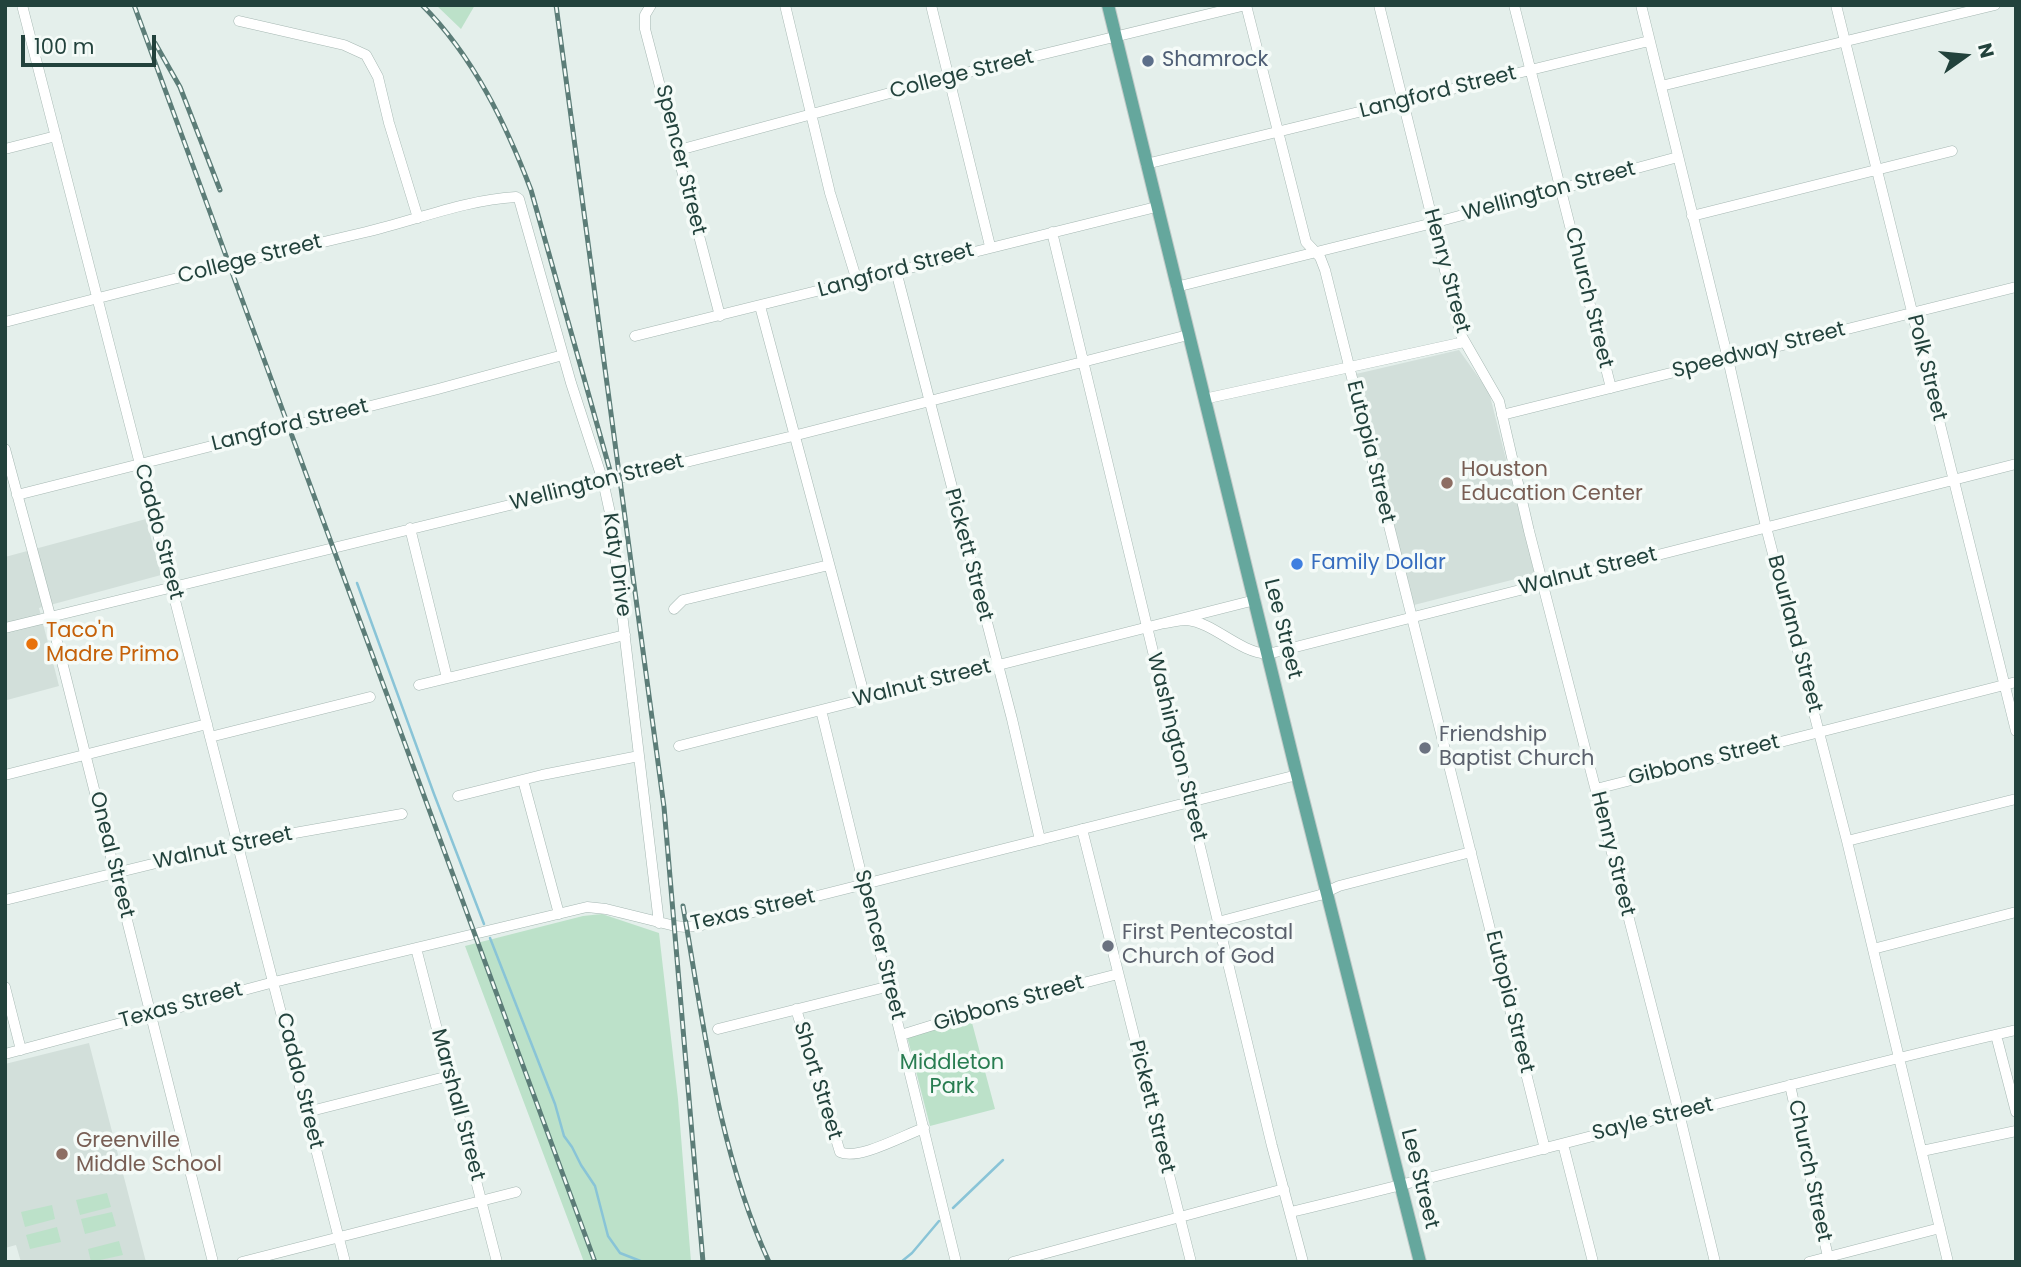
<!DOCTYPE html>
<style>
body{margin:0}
#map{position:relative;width:2021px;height:1267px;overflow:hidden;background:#e4efeb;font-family:Poppins,sans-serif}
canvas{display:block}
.frame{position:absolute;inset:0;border:7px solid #22423c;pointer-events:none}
.north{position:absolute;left:1930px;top:21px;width:70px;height:70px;-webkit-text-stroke:5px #f5fbf8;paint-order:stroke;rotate:75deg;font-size:19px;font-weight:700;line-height:28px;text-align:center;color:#22423c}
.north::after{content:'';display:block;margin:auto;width:24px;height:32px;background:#22423c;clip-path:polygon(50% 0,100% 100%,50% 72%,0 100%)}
.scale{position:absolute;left:21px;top:35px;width:135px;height:32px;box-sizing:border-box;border:4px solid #22423c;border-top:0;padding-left:9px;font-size:21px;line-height:24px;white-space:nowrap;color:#22423c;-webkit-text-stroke:5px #f5fbf8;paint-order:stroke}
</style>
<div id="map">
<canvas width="2021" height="1267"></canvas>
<div class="frame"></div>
<div class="north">N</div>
<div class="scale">100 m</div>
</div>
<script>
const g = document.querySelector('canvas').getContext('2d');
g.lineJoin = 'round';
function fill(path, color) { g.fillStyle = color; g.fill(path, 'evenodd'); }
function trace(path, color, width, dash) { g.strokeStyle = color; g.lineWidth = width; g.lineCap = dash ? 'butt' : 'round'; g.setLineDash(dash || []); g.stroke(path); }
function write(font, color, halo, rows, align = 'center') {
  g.font = font + ' Poppins,sans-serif'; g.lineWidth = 7; g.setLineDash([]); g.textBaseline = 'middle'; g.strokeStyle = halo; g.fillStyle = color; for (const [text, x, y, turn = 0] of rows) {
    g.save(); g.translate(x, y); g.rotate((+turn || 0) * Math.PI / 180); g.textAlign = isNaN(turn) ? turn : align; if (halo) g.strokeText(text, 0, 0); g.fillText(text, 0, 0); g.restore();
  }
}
fill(new Path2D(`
 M1459,350l30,42 46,182 -121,31 -58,-231z
 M146,519l15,56 -122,33 20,78 -52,14 -2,-143z
 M89,1043l57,219h-125l-5,-17 -11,3v-184z`), '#d2dfda');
fill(new Path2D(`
 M436,5h39l-14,24z
 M602,914l57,19 19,166 13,163h-107l-119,-316 118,-30z
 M971,1019l24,90 -65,17 -23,-90z
 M107,1193l4,14 -31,8 -4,-15z
 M52,1205l3,14 -30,8 -4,-15z
 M112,1212l4,14 -31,8 -4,-15z
 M57,1227l4,15 -31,7 -4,-14z
 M119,1241l4,14 -32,7 -3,-13z`), '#bce1c9');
trace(new Path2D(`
 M357,583l77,211 50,130
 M490,938l65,166 9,32 8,11 9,18 14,21 13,50 12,17 23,9
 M953,1208l50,-48
 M901,1262l11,-9 27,-32`), '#89c4d7', 2.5);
const minor = new Path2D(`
 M22,5l323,1257
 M651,5l-6,10v14l75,287
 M785,5l45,188 27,88
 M931,5l59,241
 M1246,5l60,237 14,15 5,13 220,879
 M1379,5l82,330 38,66 30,130 150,582 36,149
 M1514,5l97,383
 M1641,5l87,354 38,168 81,314 101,421
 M1836,5l180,726
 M239,21l105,24 22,10 12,22 11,46 29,95
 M1661,86l334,-81
 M5,149l51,-13
 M679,150l270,-73 297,-72
 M1146,164l503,-123
 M1692,216l260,-65
 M1052,232l220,914 31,116
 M896,271l116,448 28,121
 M1176,287l257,-64 245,-66
 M760,306l105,392
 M5,322c120,-31 241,-62 361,-90 51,-12 98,-32 150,-35l3,2 52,184 32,98 7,32 49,410
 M635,336l521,-129
 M1204,399l260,-57
 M1502,415l514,-128
 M5,449l50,185 158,628
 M17,495l421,-106 125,-34
 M410,528l37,150
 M674,609l9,-9 146,-35
 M1165,623c6,-1 15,-3 22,-3 28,3 51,32 81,34l748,-190
 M5,628l792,-193 391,-100
 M419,685l206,-50
 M821,710l135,552
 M210,737l160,-40
 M679,746l576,-146
 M5,775l202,-51
 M523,780l36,134
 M1596,789l420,-107
 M458,796l84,-21 97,-19
 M1082,829l109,433
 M1847,841l169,-42
 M5,900l233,-57 164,-29
 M1218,922l102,-27 19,-9 132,-34
 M416,948l81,314
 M1873,949l143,-37
 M5,987l16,63
 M796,1009l44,143c18,9 64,-17 84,-24
 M718,1029l172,-43
 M901,1035l97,-30 120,-31
 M1996,1035l20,77
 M5,1054l269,-72 313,-75 19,2 69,17 11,1 16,-2 595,-150
 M1790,1085l38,172
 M307,1112l142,-36
 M1563,1144l30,118
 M1922,1151l94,-20
 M1291,1212c242,-58 482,-126 725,-182
 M242,1262l274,-70
 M1013,1262l271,-73
 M1809,1262l131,-34`);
const major = new Path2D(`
 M1108,5l189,770 123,487`);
trace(minor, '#a6b8b3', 11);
trace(major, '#c1cac8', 14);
trace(minor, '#fff', 10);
trace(major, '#65a79d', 12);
const rail = new Path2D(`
 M134,5l461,1257
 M422,5c51,51 84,119 109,185l80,284
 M556,5l108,802 39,455
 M155,43l25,44 40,103
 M683,906c21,120 35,244 86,356`);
trace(rail, '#5c7d78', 5);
trace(rail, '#f5fbf8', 2.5, [8]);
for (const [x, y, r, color] of [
 [1148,61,7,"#5c6f8a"],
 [1447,483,7,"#8d6e63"],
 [1297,564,7,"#3f7fe0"],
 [32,644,7,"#e8710a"],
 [1425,748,7,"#6b7280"],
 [1108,946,7,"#6b7280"],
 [62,1154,7,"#8d6e63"]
]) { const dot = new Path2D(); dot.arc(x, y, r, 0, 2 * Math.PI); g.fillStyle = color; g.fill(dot); trace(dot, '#f5fbf8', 2.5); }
write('21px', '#4e5e75', '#f5fbf8', [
 ["Shamrock",1162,61]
], 'left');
write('21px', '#22423c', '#f5fbf8', [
 ["College Street",962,75,-14],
 ["Langford Street",1438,93,-14],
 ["Spencer Street",680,160,76],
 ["Wellington Street",1549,192,-15],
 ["College Street",250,260,-14],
 ["Langford Street",896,271,-15],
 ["Henry Street",1446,271,75],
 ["Church Street",1588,298,76],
 ["Speedway Street",1759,351,-14],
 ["Polk Street",1926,368,76],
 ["Langford Street",290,426,-14],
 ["Eutopia Street",1370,452,76],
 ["Wellington Street",597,483,-14],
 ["Caddo Street",158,532,75],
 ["Pickett Street",968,555,75],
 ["Katy Drive",616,565,82],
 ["Walnut Street",1588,572,-14],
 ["Lee Street",1282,629,76],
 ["Bourland Street",1794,634,75],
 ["Walnut Street",922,684,-14],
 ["Washington Street",1176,747,76],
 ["Gibbons Street",1704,761,-14],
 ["Walnut Street",223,849,-12],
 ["Henry Street",1612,854,76],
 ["Oneal Street",111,855,76],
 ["Texas Street",753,911,-13],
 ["Spencer Street",879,945,76],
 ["Eutopia Street",1509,1002,76],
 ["Gibbons Street",1009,1004,-16],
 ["Texas Street",181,1006,-15],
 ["Caddo Street",299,1081,76],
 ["Short Street",817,1081,73],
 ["Marshall Street",457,1105,75],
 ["Pickett Street",1151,1107,76],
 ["Sayle Street",1653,1120,-14],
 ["Church Street",1809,1171,78],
 ["Lee Street",1419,1179,76]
]);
write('21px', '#785e54', '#f5fbf8', [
 ["Houston",1461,471],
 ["Education Center",1461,495],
 ["Greenville",76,1142],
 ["Middle School",76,1166]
], 'left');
write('21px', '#366cbe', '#f5fbf8', [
 ["Family Dollar",1311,564]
], 'left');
write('21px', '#c56008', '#f5fbf8', [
 ["Taco'n",46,632],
 ["Madre Primo",46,656]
], 'left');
write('21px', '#5b616d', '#f5fbf8', [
 ["Friendship",1439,736],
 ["Baptist Church",1439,760],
 ["First Pentecostal",1122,934],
 ["Church of God",1122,958]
], 'left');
write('21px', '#287d51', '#f5fbf8', [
 ["Middleton",952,1064],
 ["Park",952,1088]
]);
</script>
